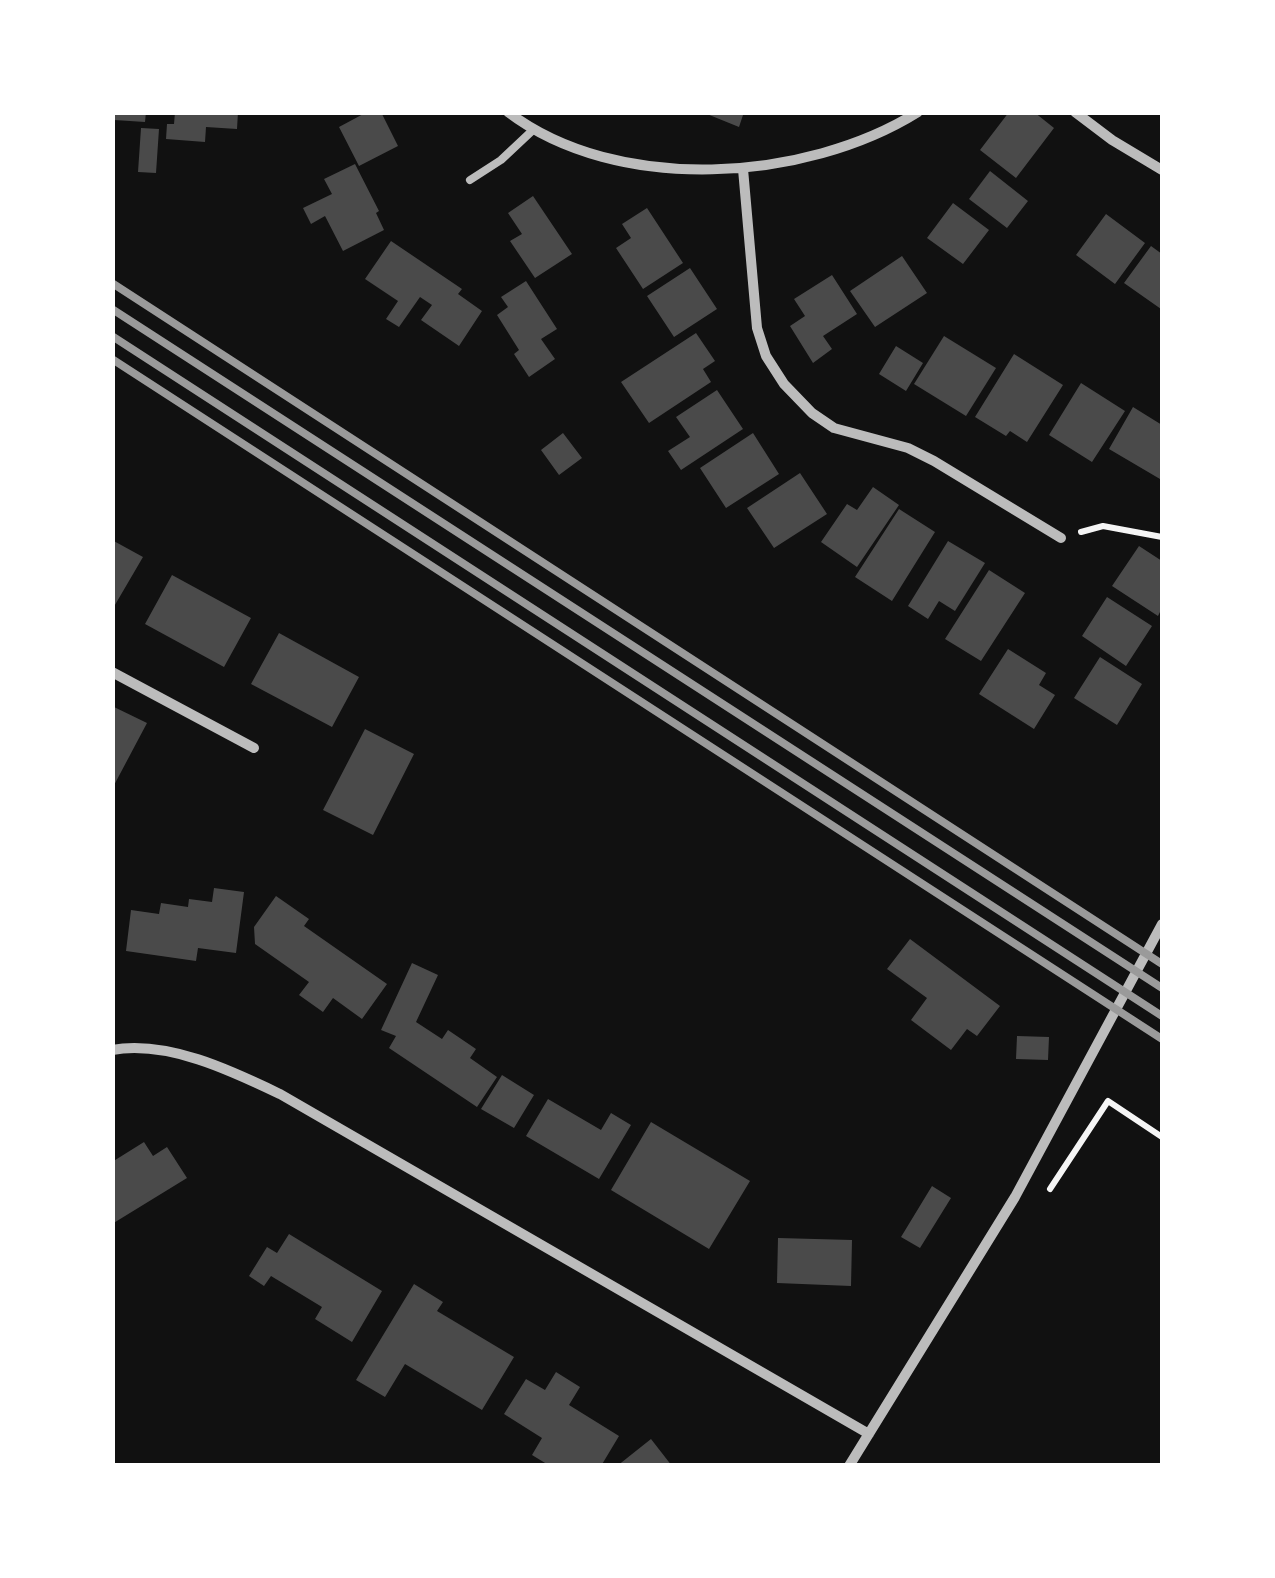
<!DOCTYPE html>
<style>
body{margin:0}
#map{position:relative;width:1275px;height:1578px;overflow:hidden;background:#111;font-family:Cabin,sans-serif}
canvas{display:block}
.frame{position:absolute;inset:0;border:115px solid #fff;pointer-events:none}
</style>
<div id="map">
<canvas width="1275" height="1578"></canvas>
<div class="frame"></div>
</div>
<script>
const g = document.querySelector('canvas').getContext('2d');
g.lineJoin = 'round';
function fill(path, color) { g.fillStyle = color; g.fill(path, 'evenodd'); }
function trace(path, color, width, dash) { g.strokeStyle = color; g.lineWidth = width; g.lineCap = dash ? 'butt' : 'round'; g.setLineDash(dash || []); g.stroke(path); }
fill(new Path2D(`
 M114,112h32l-1,10 -31,-2z
 M175,112h63l-1,17 -31,-2 -1,15 -39,-3 1,-15h7z
 M367,112h14l17,34 -39,20 -20,-39z
 M702,112h42l-5,15z
 M1009,112h25l20,16 -38,50 -36,-28z
 M141,128l18,1 -3,44 -18,-1z
 M355,164l24,47 -3,2 8,17 -41,21 -18,-35 -14,8 -8,-16 29,-14 -8,-15z
 M990,171l38,30 -21,27 -38,-29z
 M533,196l39,58 -37,24 -25,-37 12,-7 -14,-21z
 M953,203l36,27 -26,34 -36,-26z
 M647,208l36,55 -40,26 -27,-41 15,-10 -9,-14z
 M1106,214l39,29 -30,41 -39,-29z
 M391,241l71,48 -4,5 24,17 -23,35 -38,-26 11,-15 -12,-8 -21,30 -13,-8 12,-18 -33,-22z
 M1151,246l11,8 -1,55 -37,-26z
 M902,256l25,37 -52,34 -25,-36z
 M690,268l27,41 -43,28 -27,-41z
 M832,275l25,39 -34,22 9,13 -19,14 -23,-37 15,-10 -11,-17z
 M526,281l31,48 -16,10 14,20 -26,18 -15,-23 5,-4 -22,-35 11,-8 -7,-10z
 M696,333l19,28 -12,8 8,13 -62,41 -28,-41z
 M944,336l52,32 -30,48 -52,-32z
 M896,346l27,17 -17,28 -27,-17z
 M1014,354l49,31 -36,57 -17,-11 -4,5 -31,-19z
 M1081,383l44,28 -33,51 -43,-27z
 M717,390l26,39 -62,41 -13,-19 22,-14 -14,-20z
 M1133,407l29,18 -2,54 -51,-30z
 M563,433l19,25 -23,17 -18,-25z
 M753,433l26,41 -53,34 -26,-40z
 M800,473l27,41 -53,34 -27,-40z
 M873,487l26,18 -42,62 -36,-25 26,-38 10,6z
 M899,509l36,23 -43,69 -37,-24z
 M112,540l31,17 -31,53z
 M948,541l37,22 -30,48 -16,-10 -11,18 -20,-13z
 M1139,546l23,15v47l-4,8 -46,-30z
 M989,570l36,23 -44,68 -36,-22z
 M172,575l79,43 -27,49 -79,-43z
 M1107,597l45,29 -26,40 -44,-30z
 M279,633l80,44 -27,50 -81,-43z
 M1008,649l38,24 -7,12 16,10 -21,34 -55,-35z
 M1100,657l42,27 -25,41 -43,-27z
 M112,706l35,17 -35,66z
 M365,729l49,25 -41,81 -50,-25z
 M214,888l30,4 -8,61 -38,-5 -2,13 -70,-10 5,-41 28,4 2,-11 27,4 1,-8 23,3z
 M276,896l33,23 -5,7 83,58 -25,35 -29,-21 -10,14 -24,-17 10,-13 -54,-38 -1,-17z
 M910,939l90,67 -23,30 -10,-7 -16,21 -40,-30 16,-22 -40,-29z
 M412,963l26,12 -22,47 26,17 6,-9 28,19 -6,9 27,19 -20,30 -88,-59 7,-12 -15,-6z
 M1017,1036l32,1 -1,23 -32,-1z
 M502,1075l32,20 -20,33 -33,-19z
 M548,1099l53,31 10,-17 20,12 -32,54 -73,-43z
 M651,1122l99,59 -41,68 -98,-59z
 M144,1142l9,14 14,-9 20,31 -75,46v-62z
 M932,1186l19,12 -31,50 -19,-11z
 M289,1234l93,57 -30,51 -37,-23 7,-12 -51,-31 -7,10 -15,-10 18,-29 10,6z
 M778,1238l74,2 -1,46 -74,-3z
 M414,1284l29,18 -6,9 77,46 -32,53 -77,-46 -20,33 -29,-17z
 M556,1372l24,15 -11,18 50,31 -18,30h-51l-18,-11 10,-17 -38,-24 22,-35 19,11z
 M651,1439l21,27h-55z`), '#4a4a4a');
trace(new Path2D(`
 M1081,532l22,-6 59,11
 M1050,1189l58,-88 54,36`), '#f5f5f5', 6);
trace(new Path2D(`
 M470,180l31,-20 33,-31`), '#bcbcbc', 8);
trace(new Path2D(`
 M508,112c109,83 298,70 410,0
 M1075,112l37,28 50,30
 M743,169l14,159 9,28 18,28 28,29 22,15 74,20 26,13 127,77
 M112,672l142,76
 M112,1050c56,-10 120,21 168,44l589,340
 M849,1466l166,-269 147,-273`), '#bcbcbc', 10);
trace(new Path2D(`
 M112,283l1050,681
 M112,309l1050,679
 M112,336l1050,680
 M112,359l1050,680`), '#9a9a9a', 8);
</script>
